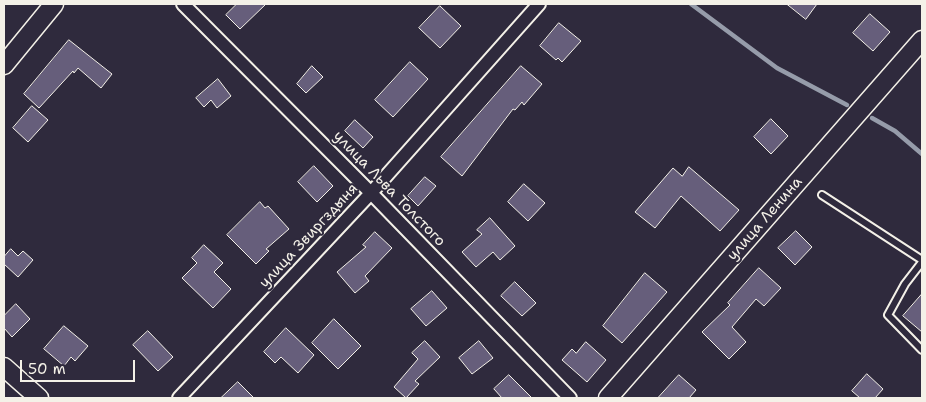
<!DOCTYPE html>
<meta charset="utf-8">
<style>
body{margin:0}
#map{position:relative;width:926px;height:402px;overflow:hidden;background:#2f2a3d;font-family:"Shantell Sans",sans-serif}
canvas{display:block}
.frame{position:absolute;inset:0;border:5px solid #f4f1e8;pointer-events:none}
.scale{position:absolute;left:20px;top:360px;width:115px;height:22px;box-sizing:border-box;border:2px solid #f4f1e8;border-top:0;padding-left:6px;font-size:15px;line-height:18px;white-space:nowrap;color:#f4f1e8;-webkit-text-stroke:4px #2f2a3d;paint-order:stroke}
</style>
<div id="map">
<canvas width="926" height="402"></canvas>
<div class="frame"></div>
<div class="scale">50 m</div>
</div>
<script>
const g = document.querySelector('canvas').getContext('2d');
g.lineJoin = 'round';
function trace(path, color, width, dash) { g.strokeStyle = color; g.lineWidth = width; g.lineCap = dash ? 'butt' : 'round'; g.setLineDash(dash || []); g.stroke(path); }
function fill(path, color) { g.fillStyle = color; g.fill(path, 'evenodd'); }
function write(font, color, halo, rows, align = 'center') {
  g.font = font + ' "Shantell Sans",sans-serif'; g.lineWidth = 4; g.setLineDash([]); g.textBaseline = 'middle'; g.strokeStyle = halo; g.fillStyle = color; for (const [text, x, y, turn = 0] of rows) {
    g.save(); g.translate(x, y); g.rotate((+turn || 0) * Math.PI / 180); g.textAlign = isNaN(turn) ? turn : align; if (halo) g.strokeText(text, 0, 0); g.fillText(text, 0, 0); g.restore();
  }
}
trace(new Path2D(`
 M691,4l86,64 70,37
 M872,118l23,13 27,23`), '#969caa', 4.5);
const building = new Path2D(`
 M237,4h29l-26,25 -14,-14z
 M787,4h30l-11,15z
 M440,6l21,20 -21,22 -21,-20z
 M870,14l20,18 -17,19 -20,-18z
 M559,23l22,18 -19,21 -4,-4 -2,2 -16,-14z
 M69,40l43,34 -11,14 -23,-20 -4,5 -1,-2 -34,37 -15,-14z
 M410,62l18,17 -35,38 -18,-17z
 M312,66l11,11 -17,16 -9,-9z
 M521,66l21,18 -18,21 -2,-3 -7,8 -2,-1 -51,67 -21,-19z
 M218,79l13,17 -14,12 -6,-8 -7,7 -8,-9z
 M32,106l16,14 -20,22 -15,-14z
 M771,119l17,17 -17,18 -17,-17z
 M355,120l18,17 -10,11 -18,-17z
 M314,166l19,20 -16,16 -19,-20z
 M689,167l50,43 -19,21 -39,-35 -26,32 -20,-16 38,-44 9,8z
 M425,177l11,9 -18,20 -10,-10z
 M524,184l21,19 -17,18 -20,-19z
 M260,202l5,6 3,-2 21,23 -23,20 3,2 -13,13 -29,-29z
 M490,218l25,28 -15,14 -7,-8 -17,15 -14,-15 20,-18 -5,-4z
 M796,231l16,16 -17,18 -17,-17z
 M375,232l17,16 -27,28 4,5 -14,12 -18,-21 29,-25 -3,-2z
 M204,245l19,18 -9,9 17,17 -18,19 -31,-30 15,-15 -5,-5z
 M11,249l7,7 5,-5 10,9 -15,17 -14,-13v-7z
 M759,268l22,20 -17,18 -8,-7 -24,28 14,15 -17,17 -27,-27 28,-27 -2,-2z
 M645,273l22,19 -45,51 -19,-17z
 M515,282l21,21 -14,13 -21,-20z
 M432,291l15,17 -21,18 -15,-17z
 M922,294v38l-19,-16z
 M16,304l14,15 -18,18 -8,-9v-12z
 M334,319l27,27 -23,23 -26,-26z
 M64,326l24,20 -13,15 -4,-4 -7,9 -20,-17z
 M286,328l28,27 -16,18 -17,-16 -6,6 -11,-11z
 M148,331l25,26 -15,14 -25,-26z
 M425,341l15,16 -25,24 4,3 -13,14 -12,-11 24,-28 -6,-6z
 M479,341l14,17 -21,16 -13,-16z
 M586,342l20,18 -19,22 -25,-22 10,-11 4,4z
 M867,374l16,15 -8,9h-15l-8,-7z
 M509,375l23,23h-30l-8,-9z
 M679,375l17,15 -7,8h-31z
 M238,382l16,16h-33z`);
fill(building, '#665e7b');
trace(building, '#f4f1e8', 1);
const lane = new Path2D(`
 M822,195l100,65
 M922,262l-17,22 -17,31 34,35`);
const street = new Path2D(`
 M183,4l188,189 199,205
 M179,398l192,-205 168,-189`);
const secondary = new Path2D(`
 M4,65l50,-61
 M4,367l35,31
 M608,398l314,-358`);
trace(lane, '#f4f1e8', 10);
trace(street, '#f4f1e8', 16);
trace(secondary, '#f4f1e8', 21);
trace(lane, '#2f2a3d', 6);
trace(street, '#2f2a3d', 12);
trace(secondary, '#2f2a3d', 18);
write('15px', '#f4f1e8', '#2f2a3d', [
 ["улица Льва Толстого",389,189,46],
 ["улица Ленина",765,219,-49],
 ["улица Звиргздыня",309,236,-47]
]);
</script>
